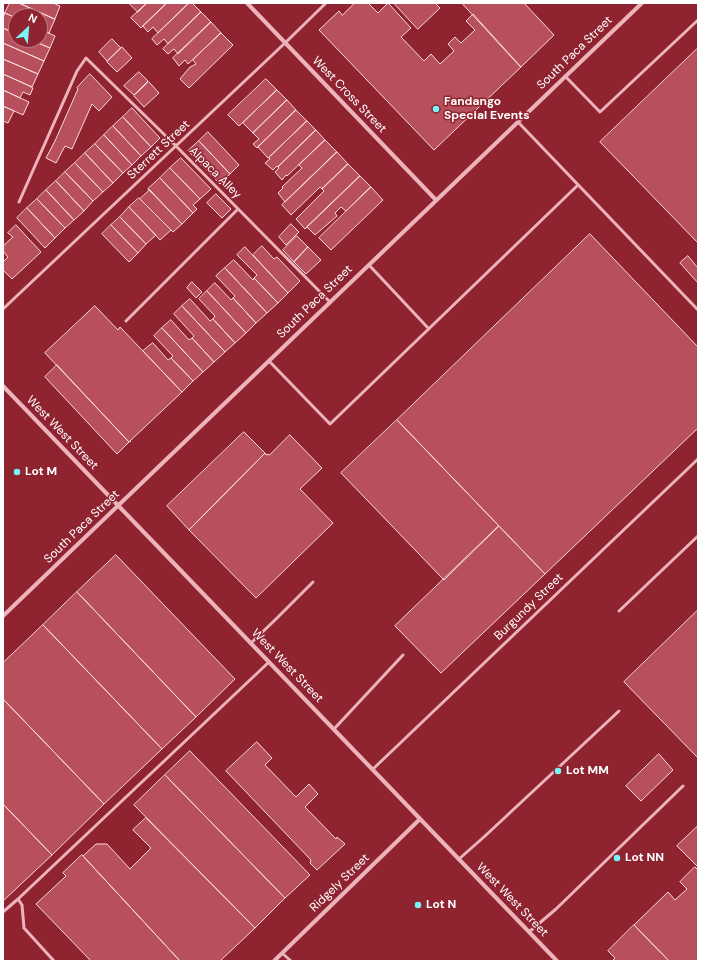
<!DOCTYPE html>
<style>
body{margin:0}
#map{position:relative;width:701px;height:964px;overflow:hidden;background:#8f2330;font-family:"DM Sans",sans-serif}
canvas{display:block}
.frame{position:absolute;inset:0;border:4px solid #fff;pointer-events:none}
.north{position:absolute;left:8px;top:8px;width:40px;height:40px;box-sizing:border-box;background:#8f2330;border:1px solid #bc7b83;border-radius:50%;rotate:26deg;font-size:11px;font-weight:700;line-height:16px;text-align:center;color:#fff}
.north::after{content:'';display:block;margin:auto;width:14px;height:18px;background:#76f4f7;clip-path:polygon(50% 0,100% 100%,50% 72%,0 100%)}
</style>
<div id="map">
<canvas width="701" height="964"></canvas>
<div class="frame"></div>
<div class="north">N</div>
</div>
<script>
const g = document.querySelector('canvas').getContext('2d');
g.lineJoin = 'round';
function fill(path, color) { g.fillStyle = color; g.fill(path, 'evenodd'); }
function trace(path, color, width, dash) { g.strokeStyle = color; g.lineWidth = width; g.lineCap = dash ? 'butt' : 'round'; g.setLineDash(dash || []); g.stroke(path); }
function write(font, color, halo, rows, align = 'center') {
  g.font = font + ' "DM Sans",sans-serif'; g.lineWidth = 3; g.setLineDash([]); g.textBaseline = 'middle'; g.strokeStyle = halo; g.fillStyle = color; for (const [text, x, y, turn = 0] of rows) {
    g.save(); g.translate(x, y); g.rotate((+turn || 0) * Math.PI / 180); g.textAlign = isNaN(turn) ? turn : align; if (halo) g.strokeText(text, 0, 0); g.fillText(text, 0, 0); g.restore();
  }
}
const building = new Path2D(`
 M10,3h9l36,16 -6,14 -9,-4v-13h-24v2l-11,-5z
 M19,3h34l7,3 -5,13z
 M129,3h18l-9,9z
 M147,3h20l-26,25 -10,-10z
 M167,3h22l-31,30 -5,-6 -5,5 -5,-6z
 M189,3h3l9,9 -33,32 -4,-5 -7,6 -5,-6z
 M355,3h13l10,10 10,-10 23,25 -10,9 23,24 7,-7 9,10 14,-13 -6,-7 7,-7 6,6 14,-13 -9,-9 7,-7 48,53 -87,83 -115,-120 20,-19 3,4z
 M394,3h41l5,5 -22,21z
 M462,3h62l30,32 -33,32z
 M201,12l10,10 -33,32 -4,-5 -6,5 -5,-5z
 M5,13l11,5v16l-13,-6v-9z
 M211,22l10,11 -33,31 -3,-4 -6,6 -6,-8z
 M3,28l13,6v6h15l19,8 -6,13 -41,-18z
 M40,29l15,7 -5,12 -19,-8h9z
 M221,33l12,12 -44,43 -9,-9 10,-12 6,-3 -3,-4z
 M112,39l9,9 -14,13 -8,-9z
 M3,43l41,18 -6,13 -35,-15z
 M122,47l10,11 -15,14 -10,-10z
 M698,48v195l-98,-101z
 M3,59l35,15 -6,13 -29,-13z
 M139,72l9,9 -14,14 -10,-9z
 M3,74l29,13v1h1l-3,7 -7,-3 -3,6 -17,-8z
 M90,74l22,23 -13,14 -7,-7 -20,45 -7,-3 -9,17 -10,-5 9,-17 23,-52 -1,-1z
 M266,79l11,11 -38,36 -11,-11z
 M149,82l10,11 -15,14 -10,-11z
 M3,90l26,12 -6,13 -20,-9z
 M277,90l10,10 -34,33 -10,-10z
 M287,100l9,10 -39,38 -4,-4 6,-5 -6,-6z
 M3,106l11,5 -6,12 -5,-2z
 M132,108l28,30 -9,9 -28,-30z
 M296,110l11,11 -39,37 -10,-11z
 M123,117l28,30 -10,9 -28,-30z
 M307,121l9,9 -38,37 -1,-1 -4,4 -8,-7 5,-4 -1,-1z
 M113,126l28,30 -9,9 -28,-30z
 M316,130l9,10 -38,36 -1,-1 -4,5 -7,-8 4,-4 -1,-1z
 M208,132l31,33 -9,9 -31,-33z
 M104,135l28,30 -9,8 -28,-29z
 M325,140l12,12 -52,50 -7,-9 5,-5 -1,-1 20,-19 -3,-3z
 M199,141l31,33 -10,10 -32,-33z
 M95,144l28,29 -10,10 -28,-30z
 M337,152l11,12 -26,25 -2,-2 -29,28 -9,-10z
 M85,153l28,30 -10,9 -28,-29z
 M181,158l30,31 -11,10 -30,-31z
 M75,163l28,29 -10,9 -28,-29z
 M348,164l12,12 -55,53 -9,-10 28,-28 -2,-2z
 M170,168l30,31 -7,6 4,4 -4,4 -33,-35z
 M65,172l28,29 -9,10 -28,-30z
 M360,176l11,11 -25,24 -5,-4 -6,6 2,3 -22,19 -8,-8z
 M160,178l33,35 -11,11 -34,-35z
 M56,181l28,30 -10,9 -28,-30z
 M371,187l12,13 -52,50 -12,-12z
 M46,190l28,30 -9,8 -28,-29z
 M150,190l32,34 -9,8 -33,-33z
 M216,194l15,15 -9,9 -15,-15z
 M139,198l32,32 -11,10 -31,-33z
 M37,199l28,29 -10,10 -28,-30z
 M129,207l27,28 -10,9 -26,-27z
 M27,208l28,30 -10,10 -28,-30z
 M120,217l26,27 -8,9 -27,-28z
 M291,224l8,8 -13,13 -7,-8z
 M16,225l25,27 -29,27 -9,-9v-8l5,-5 -5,-6v-5l10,-9 -5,-4z
 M111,225l27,28 -9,9 -27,-28z
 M590,234l108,113v81l-153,146 -148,-154z
 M297,236l11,11 -14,15 -11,-12z
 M262,246l12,13 3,-2 23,24 -12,12 -35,-38z
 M245,247l43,46 -10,10 -24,-25 3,-3 -20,-20z
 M308,247l13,13 -15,14 -12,-12z
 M688,256l10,12v15l-18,-20z
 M234,260l19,20 1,-2 24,25 -11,10 -42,-45z
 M225,268l42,45 -11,10 -23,-25 2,-2 -19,-20z
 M192,282l10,10 -6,6 -9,-10z
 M215,283l16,17 2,-2 23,25 -10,10 -39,-42z
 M207,291l39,42 -11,10 -22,-24 2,-3 -16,-17z
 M190,299l20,22 3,-2 22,24 -10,9 -43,-46z
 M95,306l23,24 2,-3 62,65 -52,49h1l-2,1 -84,-89z
 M182,306l43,46 -11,10 -22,-24 2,-2 -20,-22z
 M171,320l18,20 3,-2 22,24 -11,10 -41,-44z
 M162,328l41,44 -10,9 -22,-23 2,-2 -19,-20z
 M153,343l15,17 3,-2 22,23 -11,11 -39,-41z
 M57,365l72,77 -12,12 -72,-77z
 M397,420l102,106 -55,54 -103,-107z
 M244,432l21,21 -76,77 -22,-24z
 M290,435l32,33 -22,21 33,34 -77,75 -67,-68 76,-77 1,2 2,-1 1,1z
 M499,526l46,48 -104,99 -46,-47z
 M116,555l119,124 -39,38 -119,-125z
 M77,592l119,125 -34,32 -119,-124z
 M698,610v148l-74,-76z
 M43,625l119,124 -58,55 -101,-105v-36z
 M3,699l101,105 -52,51 -49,-51z
 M257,742l15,16 -7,7 31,32 13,-13 9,10 -13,13 31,32 1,-2 8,7 -28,26 -7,-7 1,-3 -85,-89z
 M190,751l120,124 -25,23 -120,-123z
 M659,754l14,16 -32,31 -15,-15z
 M165,775l120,123 -30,30 -121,-123z
 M3,804l49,51 -49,46z
 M146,818l109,110 -35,33h-40l-97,-105 13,-12h11l23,25 21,-21 -18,-18z
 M697,827l1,2v38l-21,-21z
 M82,855l1,1 97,105h-89l-55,-57 30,-28 -3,-3z
 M695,867l3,3v91h-29l-35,-36 34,-33 7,8 12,-11 -7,-7z
 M634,925l35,36h-57l3,-3 -7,-7z`);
fill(building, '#b74f5d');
trace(building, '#f9d8dd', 1);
trace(new Path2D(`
 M565,76l35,36 98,-92
 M518,122l180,188
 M19,202l58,-131 9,-13 90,88 154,156
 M369,265l60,64
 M3,309l282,-266 41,-40
 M126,321l112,-112
 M269,361l61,63 248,-239
 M619,611l79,-75
 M251,643l24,-23 38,-38
 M334,729l69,-74
 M373,769l325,-310
 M459,859l26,-23 134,-125
 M18,899l251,-237
 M3,912l15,-13 4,6 2,23 30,33
 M529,932l27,-23 127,-123
 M282,953l9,8`), '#ecb3bb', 3);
trace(new Path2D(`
 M247,3l189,197
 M3,386l554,575
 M3,616l639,-613
 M274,961l146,-142`), '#ecb3bb', 4);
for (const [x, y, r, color] of [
 [436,109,4,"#76f4f7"],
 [17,472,4,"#76f4f7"],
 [558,771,4,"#76f4f7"],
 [617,858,4,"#76f4f7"],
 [418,905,4,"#76f4f7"]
]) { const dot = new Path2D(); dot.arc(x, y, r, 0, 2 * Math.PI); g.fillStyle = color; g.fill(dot); trace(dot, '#8f2330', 1.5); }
write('12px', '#fff', '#8f2330', [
 ["South Paca Street",575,53,-44],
 ["West Cross Street",349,95,46],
 ["Sterrett Street",159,150,-43],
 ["Alpaca Alley",215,173,45],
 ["South Paca Street",315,302,-44],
 ["West West Street",62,433,46],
 ["South Paca Street",82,527,-44],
 ["Burgundy Street",529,607,-44],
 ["West West Street",287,666,46],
 ["Ridgely Street",340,883,-44],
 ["West West Street",512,900,46]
]);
write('bold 12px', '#fff', '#8f2330', [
 ["Fandango",444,102],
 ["Special Events",444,116],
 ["Lot M",25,472],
 ["Lot MM",566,771],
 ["Lot NN",625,858],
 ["Lot N",426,905]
], 'left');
</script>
